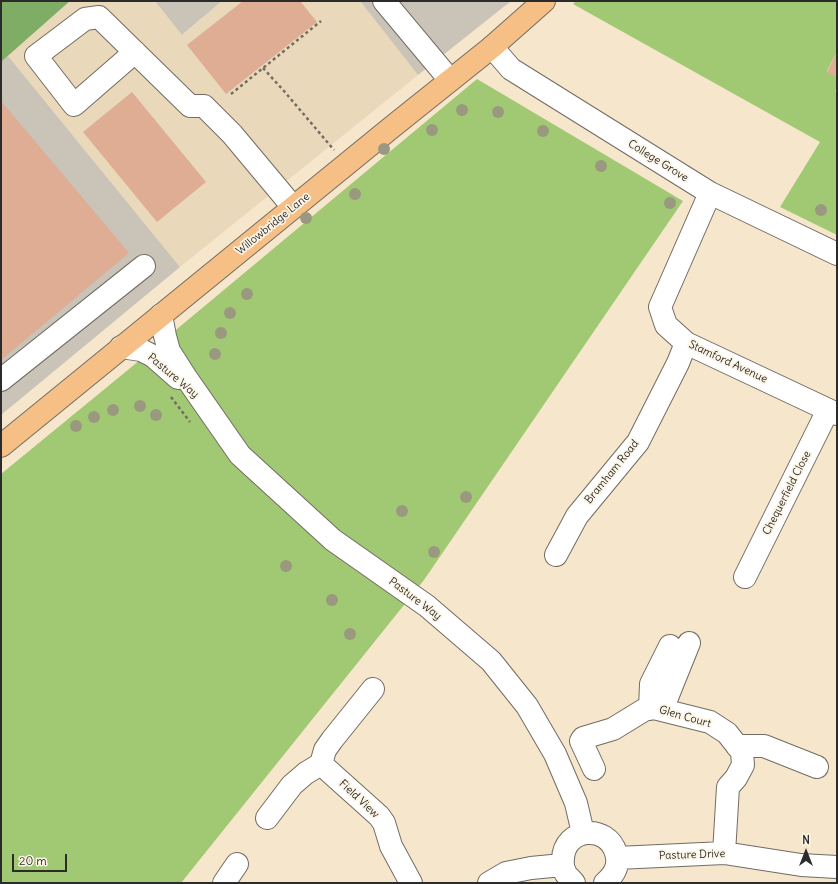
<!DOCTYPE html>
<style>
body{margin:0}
#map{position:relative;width:838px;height:884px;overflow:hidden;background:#f6e6cc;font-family:Delius,sans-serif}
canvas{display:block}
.frame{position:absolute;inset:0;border:2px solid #2b2b2b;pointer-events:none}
.north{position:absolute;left:786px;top:832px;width:40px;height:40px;-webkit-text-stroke:3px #fcf5e5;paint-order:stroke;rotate:0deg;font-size:11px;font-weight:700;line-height:16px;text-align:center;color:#2b2b2b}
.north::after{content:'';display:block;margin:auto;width:14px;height:18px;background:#2b2b2b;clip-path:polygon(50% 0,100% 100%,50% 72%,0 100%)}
.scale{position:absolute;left:12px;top:854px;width:55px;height:18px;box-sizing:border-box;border:2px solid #2b2b2b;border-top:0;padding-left:5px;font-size:12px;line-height:14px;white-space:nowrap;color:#2b2b2b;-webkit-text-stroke:3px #fcf5e5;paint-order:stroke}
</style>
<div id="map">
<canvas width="838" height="884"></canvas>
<div class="frame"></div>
<div class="north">N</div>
<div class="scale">20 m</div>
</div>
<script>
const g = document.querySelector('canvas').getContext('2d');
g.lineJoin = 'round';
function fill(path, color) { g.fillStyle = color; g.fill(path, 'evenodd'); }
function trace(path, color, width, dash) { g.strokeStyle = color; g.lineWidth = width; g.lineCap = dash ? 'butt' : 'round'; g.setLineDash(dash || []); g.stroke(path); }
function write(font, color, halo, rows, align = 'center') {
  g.font = font + ' Delius,sans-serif'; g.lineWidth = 3.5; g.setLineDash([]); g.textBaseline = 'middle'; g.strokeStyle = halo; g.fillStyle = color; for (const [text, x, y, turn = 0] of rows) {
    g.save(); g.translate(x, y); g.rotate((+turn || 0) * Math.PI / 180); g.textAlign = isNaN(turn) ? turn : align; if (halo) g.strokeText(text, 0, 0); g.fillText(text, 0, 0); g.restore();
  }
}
fill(new Path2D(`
 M70,1h85l28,34 39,-34h138l58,74 -238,192 -172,-211z`), '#e9d9ba');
fill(new Path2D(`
 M155,1h67l-40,34z
 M360,1h151l-93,74z
 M8,56l172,211 -179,148v-353z`), '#c9c3b8');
fill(new Path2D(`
 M576,1h261v51l-10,19 10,6v11l-2,3 2,1v143l-57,-28 40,-65 -247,-138z
 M477,79l206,122 -259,379 -243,303h-180v-409l128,-105z`), '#a1c974');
fill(new Path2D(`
 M1,1h69l-69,61z`), '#80ad66');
fill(new Path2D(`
 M243,1h57l17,21 -91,72 -39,-49z
 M837,52v25l-10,-5z
 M132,92l74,90 -49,40 -74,-90z
 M1,101l128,152 -128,107z`), '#dfac94');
const minor = new Path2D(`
 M384,1l66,79
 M492,47l19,22 199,124 127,61
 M135,52l-61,53 -38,-49 49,-37 14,-2 91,89h14l28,28 61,73
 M710,193l-50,114 6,18 20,18 151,71
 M161,315l4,21 4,15 16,25 55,79 93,85 94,66 64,55 36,45 28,48 21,49 7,30
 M121,347l20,3 12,6 25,22
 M1,380l143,-114
 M556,555l21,-39 61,-74 40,-79 8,-20
 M745,577l83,-167
 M650,709l1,-25 19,-38
 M662,710l27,-67
 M737,746h27l53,21
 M321,764l58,52 5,7 7,23 20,37
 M594,769l-13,-28 2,-3 30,-9 31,-19 10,-2 56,14 17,11 15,19 1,13 -7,13 -8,9 -4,66
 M267,818l25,-33 14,-12 15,-9 4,-14 7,-10 41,-51
 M617,858l107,-5 77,12 36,2
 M224,883l13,-19
 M489,883l17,-10 25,-5 31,-3
 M574,883c-2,-3 -6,-6 -8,-9 -3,-5 -4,-9 -3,-15 1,-31 44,-36 53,-6 4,13 -2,22 -11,30`);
const major = new Path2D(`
 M1,446l391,-319 100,-80 52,-46`);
trace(minor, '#726c63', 24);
trace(major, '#726c63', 24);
trace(new Path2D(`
 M263,68l21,23 50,59
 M231,94l90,-73
 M171,397l19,25`), '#726c63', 2.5, [3, 3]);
trace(minor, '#fff', 22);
trace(major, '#f5bf86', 22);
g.fillStyle = '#9a9980';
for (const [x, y] of [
 [462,110],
 [498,112],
 [432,130],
 [543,131],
 [384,149],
 [601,166],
 [355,194],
 [670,203],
 [821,210],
 [306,218],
 [247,294],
 [230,313],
 [221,333],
 [215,354],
 [140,406],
 [113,410],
 [156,415],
 [94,417],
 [76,426],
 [466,497],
 [402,511],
 [434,552],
 [286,566],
 [332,600],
 [350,634]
]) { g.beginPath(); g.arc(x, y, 6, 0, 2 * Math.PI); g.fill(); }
write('11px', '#2b2b2b', '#fcf5e5', [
 ["College Grove",658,161,32],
 ["Willowbridge Lane",273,224,-39],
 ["Stamford Avenue",728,362,25],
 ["Pasture Way",173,376,40],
 ["Bramham Road",612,472,-51],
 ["Chequerfield Close",787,493,-63],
 ["Pasture Way",415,599,37],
 ["Glen Court",685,717,16],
 ["Field View",359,799,43],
 ["Pasture Drive",692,855,-2]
]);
</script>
